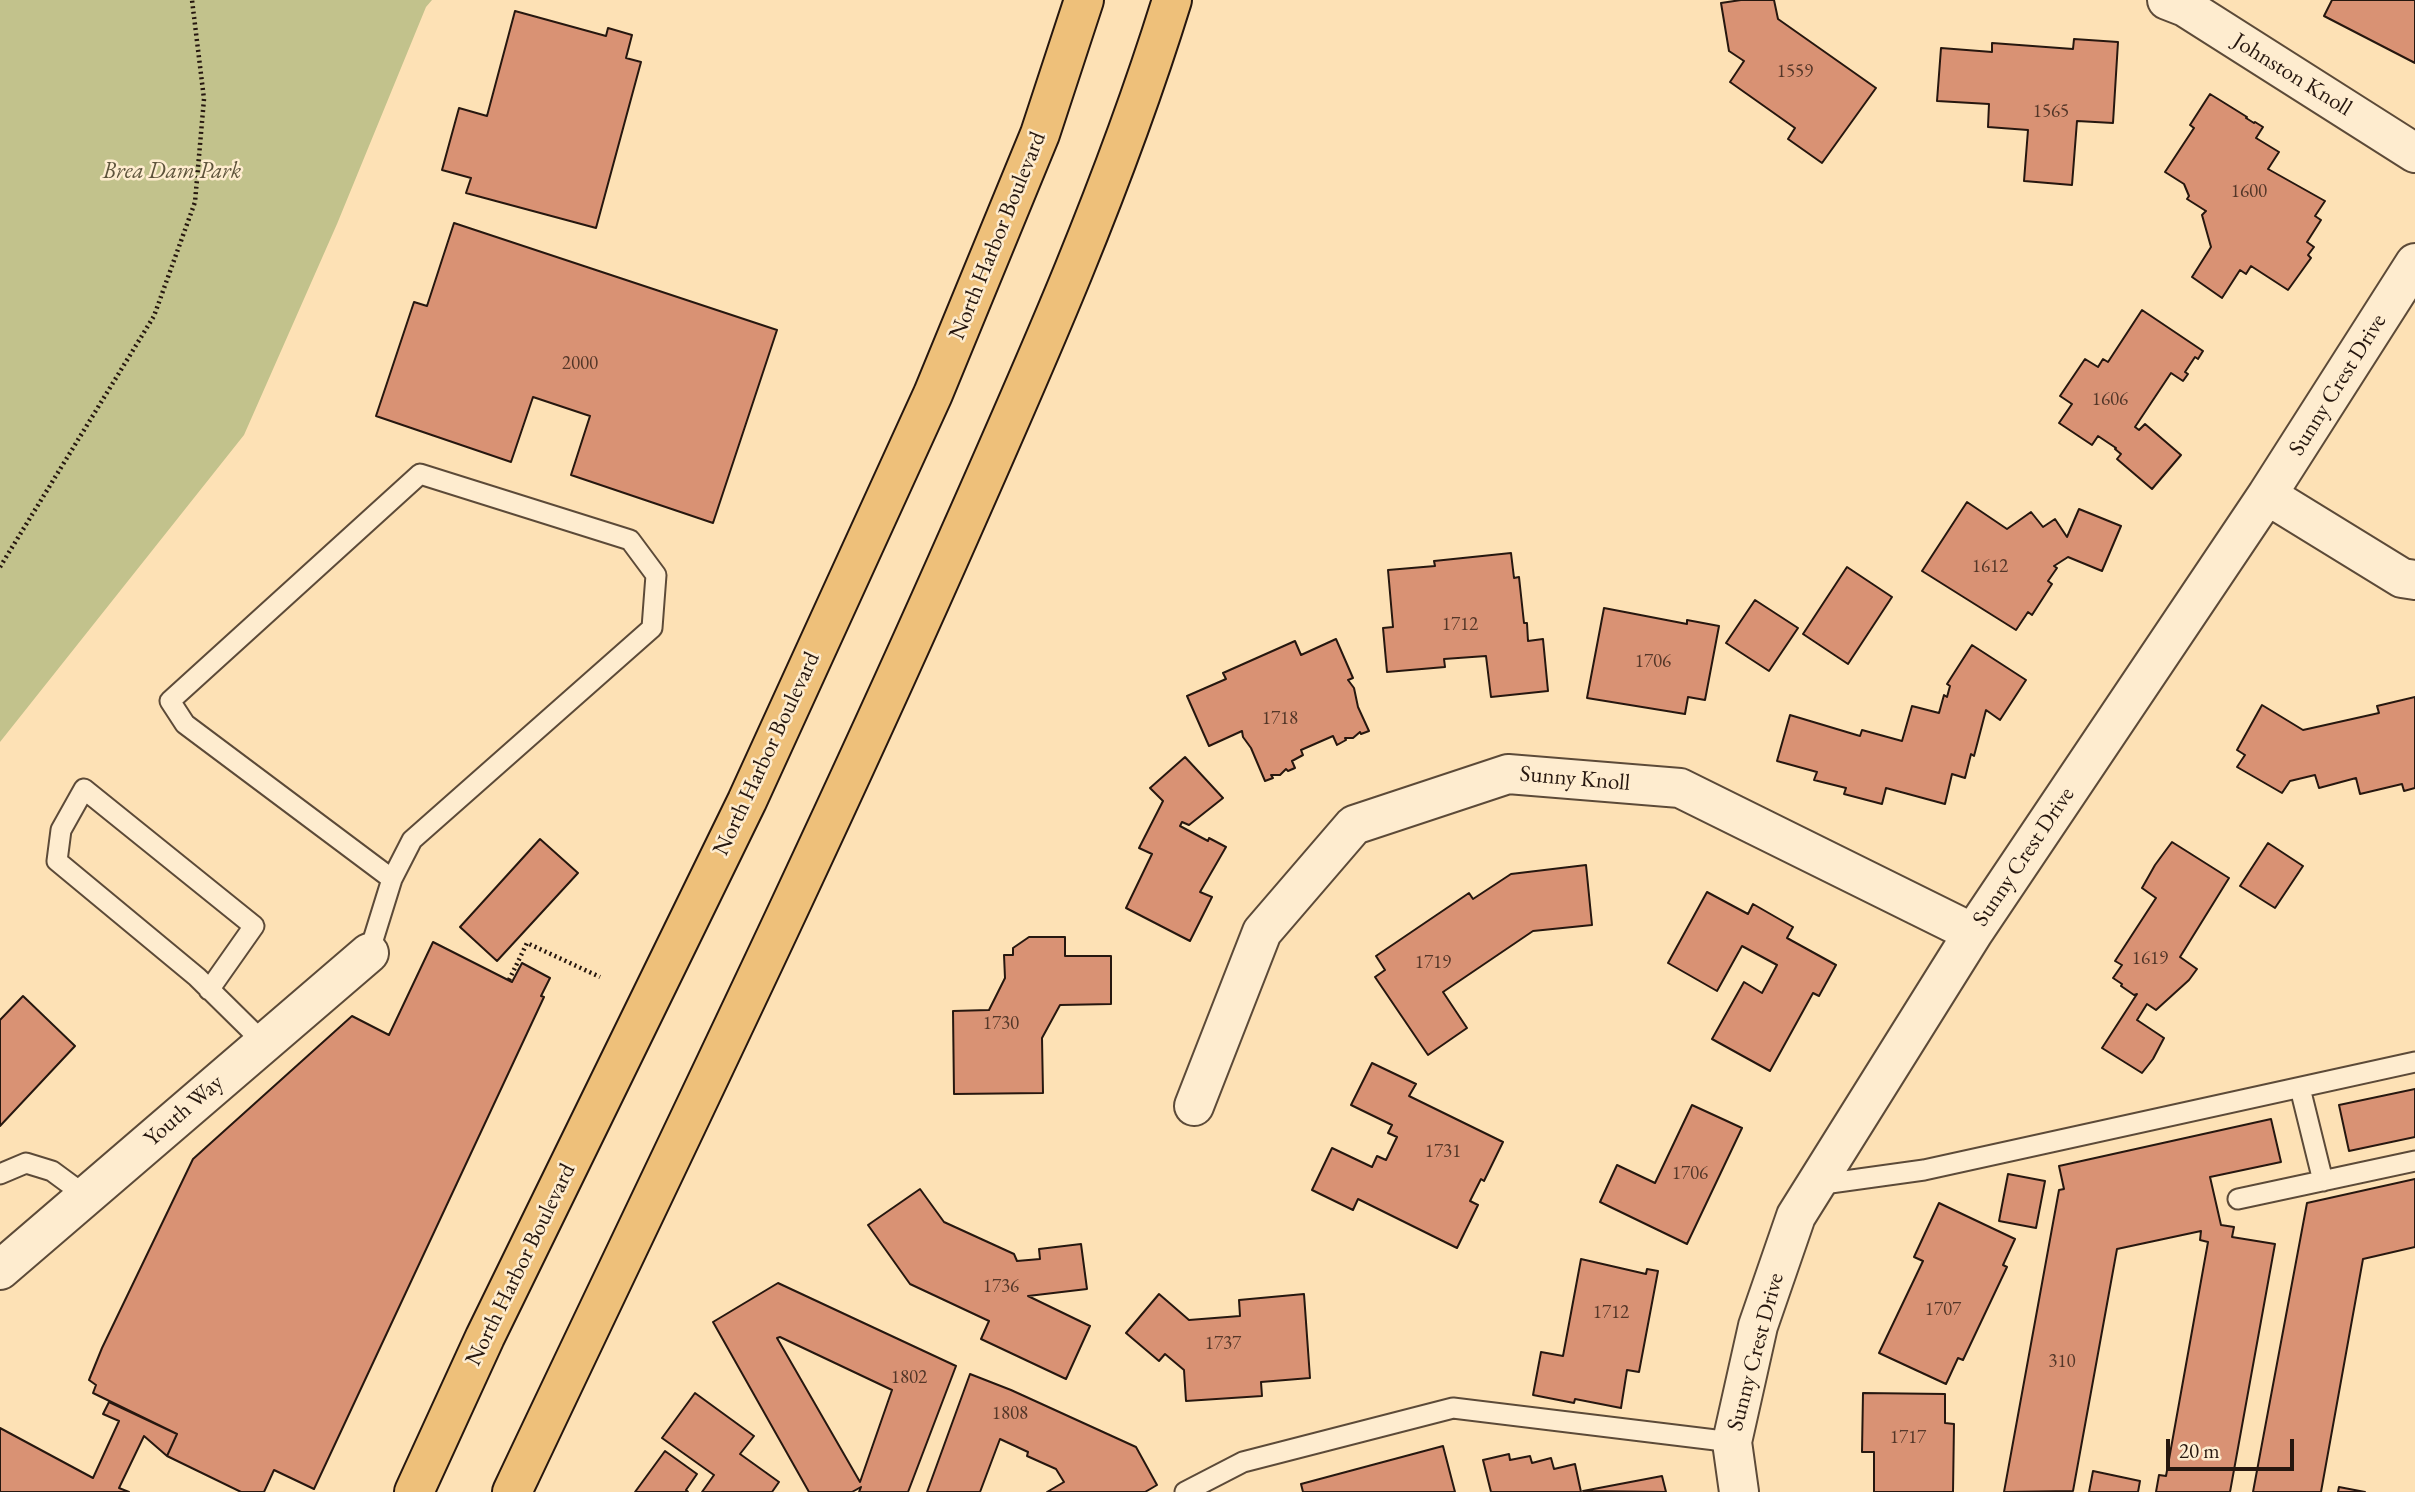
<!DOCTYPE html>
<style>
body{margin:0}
#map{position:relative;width:2415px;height:1492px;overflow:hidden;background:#fde1b5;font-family:"EB Garamond",serif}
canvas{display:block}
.scale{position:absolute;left:2166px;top:1439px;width:128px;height:32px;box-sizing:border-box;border:4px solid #26170f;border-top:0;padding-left:9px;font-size:21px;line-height:24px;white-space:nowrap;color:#26170f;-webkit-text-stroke:5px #feeccf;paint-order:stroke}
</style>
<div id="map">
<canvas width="2415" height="1492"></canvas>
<div class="scale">20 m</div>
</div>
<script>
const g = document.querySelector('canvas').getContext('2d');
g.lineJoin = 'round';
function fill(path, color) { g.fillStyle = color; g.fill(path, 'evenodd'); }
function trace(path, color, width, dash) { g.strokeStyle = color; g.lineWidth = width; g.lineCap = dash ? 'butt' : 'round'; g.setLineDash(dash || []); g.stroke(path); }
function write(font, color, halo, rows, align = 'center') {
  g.font = font + ' "EB Garamond",serif'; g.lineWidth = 5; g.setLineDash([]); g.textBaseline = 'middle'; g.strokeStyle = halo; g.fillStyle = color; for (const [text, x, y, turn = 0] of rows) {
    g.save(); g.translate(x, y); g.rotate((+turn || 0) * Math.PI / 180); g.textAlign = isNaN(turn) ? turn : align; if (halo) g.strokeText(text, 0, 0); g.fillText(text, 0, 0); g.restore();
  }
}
fill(new Path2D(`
 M0,0h432l-6,7 -89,217 -93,211 -244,307z`), '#c2c28c');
const building = new Path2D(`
 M1741,0h33l4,19 98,69 -54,75 -34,-24 7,-11 -65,-46 14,-21 -15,-10 -8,-48z
 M2332,0h83v63l-91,-47z
 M515,11l91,25 2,-8 24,7 -6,23 15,4 -45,166 -130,-35 5,-15 -29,-8 17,-62 28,8z
 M2074,39l44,3 -5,81 -36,-2 -5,64 -48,-4 4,-51 -40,-3 1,-23 -52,-3 4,-53 51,4v-9l81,6z
 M2210,94l37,23 -1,1 8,5 1,-1 8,5 -7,11 23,14 -11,17 57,32 -10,15 6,4 -14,22 7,5 -6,8 3,3 -23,32 -37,-24 -5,8 -6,-4 -18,28 -30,-21 19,-30 -9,-32 4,-4 -19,-12 2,-3 -5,-12 -19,-12 29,-44 -4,-3z
 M454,223l323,107 -64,193 -142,-48 19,-59 -57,-19 -22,65 -135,-46 38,-114 13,4z
 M2142,310l61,41 -5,8 -3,-2 -10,15 3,2 -5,7 -12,-8 -36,54 4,3 6,-6 36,31 -29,34 -35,-30 4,-5 -6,-5 1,-1 -18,-12 -6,9 -33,-22 13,-19 -12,-8 25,-37 13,8 5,-8 5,3z
 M1967,502l40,27 24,-17 12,15 12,-8 12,18 12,-28 42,17 -19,45 -34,-14 -14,9 3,2 -9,13 4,3 -20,31 -4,-3 -12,18 -94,-59z
 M1511,553l3,25 5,-1 5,46h3l1,18 15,-2 5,52 -57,6 -5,-41 -42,3 1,8 -58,5 -4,-44 10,-1 -5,-57 47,-4 -1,-5z
 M1847,567l45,30 -44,67 -45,-30z
 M1755,600l43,28 -29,43 -43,-28z
 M1604,608l83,16v-4l32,6 -14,74 -17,-3 -3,17 -98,-16z
 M1336,639l17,39 -5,2 6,8 4,19 11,24 -8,3 -1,-2 -7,6h-8l1,2 -9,5 -4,-9 -32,14 2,5 -11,6 3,7 -7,3 -2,-2 -6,6h-9l2,3 -8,3 -14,-33 -8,-11 -1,-6 -33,15 -22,-50 39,-17 -3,-6 72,-32 6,14z
 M1972,645l54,35 -26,40 -14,-10 -12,46 -3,-2 -6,24 -13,-4 -7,30 -59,-16 -4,16 -38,-10 2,-6 -32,-8 3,-8 -40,-11 13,-46 70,21 2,-6 40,11 10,-35 27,7 5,-18 3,2 3,-11 -3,-2z
 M2415,697v91l-11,3 -2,-7 -42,10 -4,-16 -37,10 -4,-13 -25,6 -8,12 -45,-26 8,-12 -8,-5 25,-45 41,25 76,-17 -2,-7z
 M1185,757l38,41 -34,27 -7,-3 -2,4 28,15 1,-3 17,9 -26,45 12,5 -22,44 -64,-33 26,-54 -13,-6 24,-47 -13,-13z
 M540,839l38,34 -81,88 -37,-34z
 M2172,842l57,36 -49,79 17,12 -8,11 -33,30 -9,-6 -10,16 27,18 -11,21 -11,14 -40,-25 35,-54 -3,1 -13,-9 1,-2 -9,-6 9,-13 -7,-4 41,-63 -14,-10 13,-23z
 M2268,843l35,23 -28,42 -35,-22z
 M1586,865l6,60 -59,6 -90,61 24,36 -39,27 -53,-78 10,-7 -9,-14 93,-63 4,6 38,-25z
 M1707,892l41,22 5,-10 40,23 -6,11 49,27 -17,31 -6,-3 -43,78 -58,-32 32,-57 18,11 15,-28 -35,-19 -25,45 -49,-28z
 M1029,937h36v19h46v48l-51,1 -18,33 1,55 -89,1 -1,-83 36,-1 16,-32 -1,-23h9v-7z
 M433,942l79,40 10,-19 28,15 -9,18 3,1 -230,492 -40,-19 -10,22h-23l-74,-36 10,-22 -84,-41 3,-8 -7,-5 13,-32 91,-189 159,-143 37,19z
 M23,996l52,50 -75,80v-106z
 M1372,1063l44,21 -7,12 94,46 -19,39 -3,-2 -11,22 8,4 -21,43 -99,-49 -5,11 -41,-20 20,-42 40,19 5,-11 9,4 11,-23 -9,-4 4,-8 -41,-20z
 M2415,1089v48l-66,14 -10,-46z
 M1692,1105l50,23 -55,116 -87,-42 17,-37 38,18z
 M2271,1119l10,43 -71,15 11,48 13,2 -2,10 43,7 -45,248h-74l3,-17 7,1 42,-234 -8,-2 1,-9 -84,18 -44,242 -69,1 55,-302 5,-1 -5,-23z
 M2008,1174l37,7 -9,47 -37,-7z
 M2415,1179v68l-52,12 -42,233h-68l54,-289z
 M920,1189l24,33 70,32 3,7 23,-2 -1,-10 42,-5 6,45 -59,7 62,30 -24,53 -85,-40 8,-18 -79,-37 -42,-59z
 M1939,1203l76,36 -12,26 4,2 -44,93 -5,-2 -12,26 -67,-31 44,-92 -9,-4z
 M1581,1259l65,15 1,-5 11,2 -19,101 -12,-2 -6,38 -46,-9 -1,4 -41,-8 8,-43 22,4z
 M778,1283l178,83 -48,126h-49l2,-5 -9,5h-43l-96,-170zM780,1337l112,53 -32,92 -83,-144z
 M1159,1294l30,26 51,-4 -1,-16 65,-6 6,84 -49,4 1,14 -76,5 -2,-31 -19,-16 -6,7 -33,-28z
 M970,1374l41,16 125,57 21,38 -12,7h-98l17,-10 -8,-13 -29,-13 1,-4 -28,-13 -20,53h-53z
 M695,1393l59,43 -14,18 39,28 -7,10h-70l12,-17 -52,-37z
 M1863,1393l82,1v29l9,1 -1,68h-79v-40h-12z
 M109,1402l68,32 -10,22 -23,-20 -25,52 10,4h-129v-64l93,50 26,-57 -16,-7z
 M1443,1446l12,46h-152l-2,-8z
 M665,1451l32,23 -11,16 2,2h-53z
 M1509,1454l1,6 20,-4 2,7 19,-5 3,11 21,-5 6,28h-90l-8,-32z
 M2093,1471l47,10 -2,11h-49z
 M1662,1476l4,16 -83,-1z
 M2339,1487l26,5h-27z`);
fill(building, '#d99274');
trace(building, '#26170f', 2);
const service = new Path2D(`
 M369,953l23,-74 20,-39 240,-212 4,-53 -26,-35 -210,-66 -250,227 15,23 207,155
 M209,990l45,-64 -170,-137 -23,41 -4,31 140,116 67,66
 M2300,1088l23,93
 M0,1174l26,-11 26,8 34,25
 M1816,1185l108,-15 491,-108
 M2238,1199l177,-38
 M1185,1492l58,-30 210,-54 279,34`);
const minor = new Path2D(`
 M2167,0l18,7 230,146
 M2267,495l135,83 13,2
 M1194,1106l68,-174 92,-107 154,-51 172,14 293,145
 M0,1270l369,-317
 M1739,1492l-7,-50 26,-116 38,-110 177,-283 294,-438 148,-232`);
const primary = new Path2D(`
 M414,1492l71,-155 262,-536 186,-407 107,-260 44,-134
 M512,1492c146,-309 296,-616 435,-929 82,-185 165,-369 225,-563`);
trace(service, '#5c4a38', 23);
trace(minor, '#5c4a38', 42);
trace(primary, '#26170f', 42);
trace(new Path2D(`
 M0,567l154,-251 41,-114 9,-103 -12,-99
 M509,980l18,-37 73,34`), '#26170f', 4.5, [2, 3.5]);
trace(service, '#feeccf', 19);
trace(minor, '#feeccf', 38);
trace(primary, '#eec07a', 38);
write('19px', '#533628', null, [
 ["1559",1795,72],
 ["1565",2051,112],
 ["1600",2249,192],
 ["2000",580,364],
 ["1606",2110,400],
 ["1612",1990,567],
 ["1712",1460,625],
 ["1706",1653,662],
 ["1718",1280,719],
 ["1619",2150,959],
 ["1719",1433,963],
 ["1730",1001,1024],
 ["1731",1443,1152],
 ["1706",1690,1174],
 ["1736",1001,1287],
 ["1707",1943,1310],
 ["1712",1611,1313],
 ["1737",1223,1344],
 ["310",2062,1362],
 ["1802",909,1378],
 ["1808",1010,1414],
 ["1717",1908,1438]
]);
write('23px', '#26170f', '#feeccf', [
 ["Johnston Knoll",2292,75,32],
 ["North Harbor Boulevard",998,236,-68],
 ["Sunny Crest Drive",2338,385,-58],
 ["North Harbor Boulevard",767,754,-65],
 ["Sunny Knoll",1575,779,5],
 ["Sunny Crest Drive",2024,857,-56],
 ["Youth Way",184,1111,-41],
 ["North Harbor Boulevard",521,1265,-64],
 ["Sunny Crest Drive",1756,1352,-75]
]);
write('italic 23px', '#5d533b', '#feeccf', [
 ["Brea Dam Park",172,172]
]);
</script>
